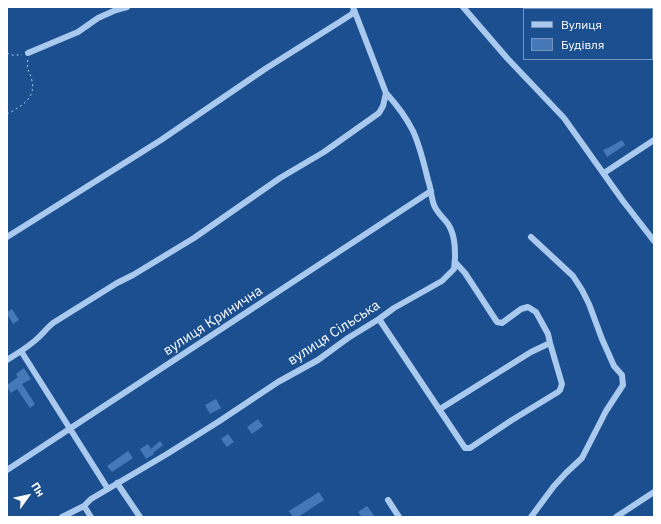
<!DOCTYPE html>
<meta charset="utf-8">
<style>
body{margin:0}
#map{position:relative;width:661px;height:524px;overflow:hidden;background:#1b4f8f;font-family:"IBM Plex Sans",sans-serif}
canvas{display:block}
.frame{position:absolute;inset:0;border:8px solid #fff;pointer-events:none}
.legend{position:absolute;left:523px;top:8px;width:130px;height:52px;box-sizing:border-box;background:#1b4f8f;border:1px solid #7695bc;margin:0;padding:5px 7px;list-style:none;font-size:12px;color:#fff}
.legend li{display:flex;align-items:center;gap:8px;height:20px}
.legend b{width:20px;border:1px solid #7695bc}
.north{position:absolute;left:8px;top:476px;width:40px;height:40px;-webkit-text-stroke:3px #1b4f8f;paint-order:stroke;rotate:57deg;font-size:11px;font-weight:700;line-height:16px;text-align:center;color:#fff}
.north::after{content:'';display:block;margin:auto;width:14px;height:18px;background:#fff;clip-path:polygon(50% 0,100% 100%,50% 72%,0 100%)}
</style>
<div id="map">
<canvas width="661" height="524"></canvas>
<div class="frame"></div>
<ul class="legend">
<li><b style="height:5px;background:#a9c9ee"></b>Вулиця</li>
<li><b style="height:11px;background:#4478b7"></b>Будівля</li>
</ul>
<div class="north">Пн</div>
</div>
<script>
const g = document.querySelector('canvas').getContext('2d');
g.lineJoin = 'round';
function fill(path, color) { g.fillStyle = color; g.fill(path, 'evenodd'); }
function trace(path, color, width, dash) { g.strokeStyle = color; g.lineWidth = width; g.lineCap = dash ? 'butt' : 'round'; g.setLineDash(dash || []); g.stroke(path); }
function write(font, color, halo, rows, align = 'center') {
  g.font = font + ' "IBM Plex Sans",sans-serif'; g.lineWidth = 3; g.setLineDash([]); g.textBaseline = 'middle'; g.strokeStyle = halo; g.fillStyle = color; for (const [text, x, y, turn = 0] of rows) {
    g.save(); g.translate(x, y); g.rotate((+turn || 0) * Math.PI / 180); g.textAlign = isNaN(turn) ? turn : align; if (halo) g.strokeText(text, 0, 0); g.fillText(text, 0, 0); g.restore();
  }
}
fill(new Path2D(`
 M622,140l3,5 -18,12 -4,-7 7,-3z
 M12,309l7,11 -6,4 -6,-10v-2z
 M24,368l7,11 -9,5 13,20 -5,4 -13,-19 -6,4 -4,-6v-2l11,-8 -2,-3z
 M216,399l5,9 -11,6 -5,-9z
 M258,419l5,7 -11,8 -5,-7z
 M228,434l6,8 -7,5 -6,-8z
 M160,441l3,4 -10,8 1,1 -8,5 -6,-10 8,-5 3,5z
 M128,451l5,7 -21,14 -5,-6z
 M319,492l5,8 -26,17h-5l-4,-6z
 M367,506l8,11h-13l-4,-5z`), '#4478b7');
trace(new Path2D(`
 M7,53l5,2h10
 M7,114c13,-7 29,-15 25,-33 -2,-11 -6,-8 -4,-22`), '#a9c9ee', 1, [2, 3]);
trace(new Path2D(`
 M463,7l44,51 57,60 59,83 31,40
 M28,53l50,-21 20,-14 18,-8 11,-3
 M604,173l50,-33
 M7,237l154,-97 104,-71 73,-46 14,-9 2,-4
 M379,319l86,129h5l42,-28 46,-28 2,-2 2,-6 -12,-41 -2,-9 -12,-22 -8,-5 -7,2 -19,14 -5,-1 -32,-49 -10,-11
 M21,351l87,138
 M7,360c11,-7 23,-14 32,-23 5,-5 9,-10 14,-14l64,-40 16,-8 61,-37 86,-60 44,-26 55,-39 4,-7 3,-13 -33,-86
 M440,409l91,-57 19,-9
 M7,470l424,-279
 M117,483l23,34
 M388,500l11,17
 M84,506l7,11
 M62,517l22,-11 7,-7 76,-45 51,-32 60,-40 40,-22 30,-22 31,-19 15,-11 48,-27 12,-12c2,-13 2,-33 -6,-45 -5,-7 -11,-11 -14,-19 -3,-8 -3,-17 -6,-25 -4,-16 -8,-34 -15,-49 -7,-14 -17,-27 -27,-38
 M531,517l23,-31 12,-13 16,-15 24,-47 17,-26 -1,-10 -8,-9 -12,-27 -13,-35 -7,-14 -9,-14 -42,-39
 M616,517l38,-25`), '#a9c9ee', 6);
write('14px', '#fff', '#1b4f8f', [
 ["вулиця Кринична",213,321,-33],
 ["вулиця Сільська",334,333,-33]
]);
</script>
